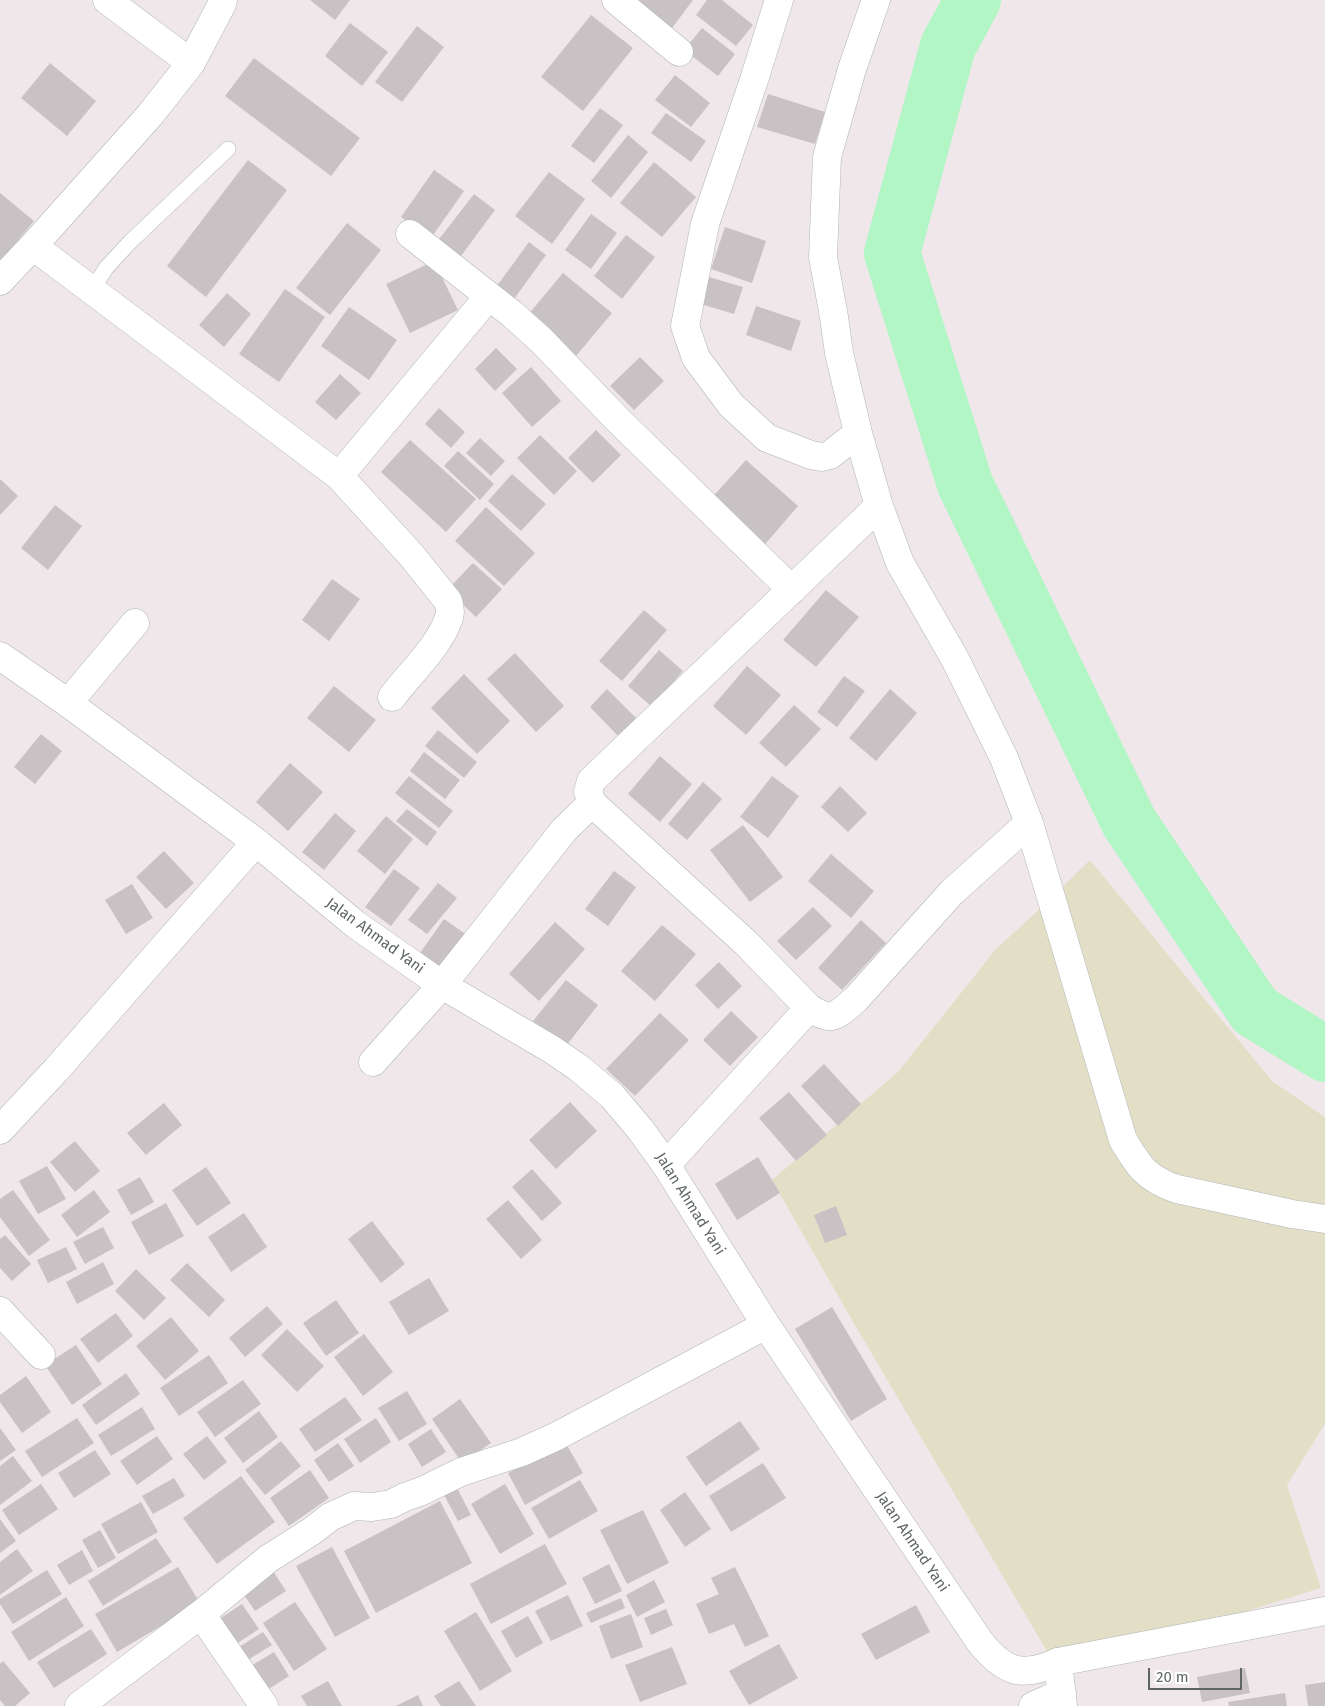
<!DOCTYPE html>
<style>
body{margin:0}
#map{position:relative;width:1325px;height:1706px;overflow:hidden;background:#efe7ea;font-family:"Fira Sans",sans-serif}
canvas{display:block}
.scale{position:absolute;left:1148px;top:1668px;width:94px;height:22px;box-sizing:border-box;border:2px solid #5f6662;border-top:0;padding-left:6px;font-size:15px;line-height:18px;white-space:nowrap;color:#5f6662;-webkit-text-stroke:4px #fff;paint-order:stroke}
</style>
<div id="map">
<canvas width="1325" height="1706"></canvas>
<div class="scale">20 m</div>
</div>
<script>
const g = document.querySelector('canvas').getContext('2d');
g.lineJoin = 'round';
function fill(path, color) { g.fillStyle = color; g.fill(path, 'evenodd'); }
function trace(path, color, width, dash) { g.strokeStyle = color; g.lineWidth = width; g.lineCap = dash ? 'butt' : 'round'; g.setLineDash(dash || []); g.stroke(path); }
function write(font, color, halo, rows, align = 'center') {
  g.font = font + ' "Fira Sans",sans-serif'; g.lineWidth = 4; g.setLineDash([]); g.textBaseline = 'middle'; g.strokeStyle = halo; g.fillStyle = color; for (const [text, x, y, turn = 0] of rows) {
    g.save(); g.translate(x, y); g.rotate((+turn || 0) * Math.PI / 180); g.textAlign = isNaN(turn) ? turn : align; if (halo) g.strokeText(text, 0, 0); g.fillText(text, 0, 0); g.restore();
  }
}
fill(new Path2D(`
 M1090,860l182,221 53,36v307l-38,61 34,103 -263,82 -209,-355 -77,-135 126,-108 98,-123 48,-44z`), '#e3dfc7');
trace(new Path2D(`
 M973,0l-25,46 -56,207 73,231 164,338 126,189 70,43`), '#b1f6c4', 56);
fill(new Path2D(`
 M310,0h40l-15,20z
 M638,0h55l-24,32 -36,-26z
 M707,0h15l31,25 -17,21 -40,-31z
 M591,15l42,33 -50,63 -42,-34z
 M350,23l38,29 -26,34 -37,-30z
 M417,26l27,21 -42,55 -27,-20z
 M702,28l33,26 -17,22 -34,-26z
 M254,58l106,80 -29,38 -106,-80z
 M50,63l46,38 -29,35 -46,-38z
 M675,75l35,28 -19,24 -36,-27z
 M768,94l57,18 -10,32 -58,-17z
 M600,108l23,17 -29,38 -23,-17z
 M666,113l40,28 -15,21 -40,-29z
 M628,135l20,17 -37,46 -20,-17z
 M248,160l39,30 -81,107 -39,-31z
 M654,162l42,35 -34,40 -42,-34z
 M434,170l30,21 -33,47 -30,-21z
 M549,172l36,27 -33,45 -37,-28z
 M0,193l34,28 -34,41z
 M474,194l21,16 -40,54 -22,-17z
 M591,214l26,19 -26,36 -26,-19z
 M347,223l34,27 -51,65 -34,-27z
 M725,227l41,14 -14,42 -41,-14z
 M626,235l29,22 -33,42 -28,-23z
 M529,242l17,13 -35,48 -17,-13z
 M434,261l24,49 -48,23 -24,-49z
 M563,273l49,40 -36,43 -49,-40z
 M702,275l41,12 -9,27 -40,-12z
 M285,289l40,28 -46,65 -40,-28z
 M227,293l24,21 -27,33 -25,-22z
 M756,306l45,15 -10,30 -45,-16z
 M349,307l48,33 -28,40 -48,-34z
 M496,348l21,21 -22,22 -20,-22z
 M640,357l24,24 -30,29 -24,-24z
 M531,367l30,34 -29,26 -30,-34z
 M340,374l21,19 -25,27 -21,-18z
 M439,408l26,24 -14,16 -26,-24z
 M596,430l25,25 -28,28 -25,-25z
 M540,435l37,36 -23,24 -37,-37z
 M480,438l25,23 -14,15 -25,-23z
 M410,440l66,59 -30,33 -65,-60z
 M458,451l36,33 -14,16 -36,-34z
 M746,460l52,46 -37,43 -53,-47z
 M512,474l34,30 -25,27 -33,-30z
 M0,479l18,17 -18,19z
 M55,505l27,21 -34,44 -27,-22z
 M486,507l49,46 -31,33 -49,-45z
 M473,563l29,26 -26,28 -29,-27z
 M332,579l28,20 -31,42 -27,-21z
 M826,590l33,27 -43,50 -33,-27z
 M644,610l23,20 -45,51 -23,-20z
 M659,650l24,21 -31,36 -24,-21z
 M515,653l49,53 -28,26 -49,-53z
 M747,666l34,29 -35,40 -33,-29z
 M464,674l46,47 -33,33 -46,-46z
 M844,676l21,15 -28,36 -20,-15z
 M334,686l42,34 -27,32 -42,-34z
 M607,689l30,30 -18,18 -29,-30z
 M890,689l27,24 -41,48 -27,-23z
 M794,705l27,24 -35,38 -27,-24z
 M438,730l39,32 -13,16 -39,-32z
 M41,734l21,17 -27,33 -21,-17z
 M424,752l36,28 -15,19 -35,-28z
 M660,756l32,28 -32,38 -32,-28z
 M290,763l33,29 -35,39 -32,-29z
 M409,776l44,35 -14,17 -44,-35z
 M772,776l27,20 -31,42 -28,-21z
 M703,782l19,17 -35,41 -19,-16z
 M840,786l27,27 -19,19 -27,-25z
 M407,809l30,23 -10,14 -31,-25z
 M335,813l21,18 -32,39 -22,-18z
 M386,816l27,23 -28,35 -28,-23z
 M743,825l40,52 -33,25 -40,-52z
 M164,851l30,32 -28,26 -30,-32z
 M831,854l43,37 -23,27 -43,-37z
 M394,869l26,19 -29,38 -26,-19z
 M614,871l22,16 -28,39 -23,-17z
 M438,883l19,15 -30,36 -19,-14z
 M132,884l21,34 -27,16 -21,-34z
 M813,907l19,19 -36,34 -19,-19z
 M444,919l23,16 -24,34 -23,-16z
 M861,920l25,23 -44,47 -24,-22z
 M555,922l30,27 -46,52 -30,-27z
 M662,925l34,29 -41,47 -34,-30z
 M719,962l23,24 -24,23 -23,-24z
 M566,980l32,25 -32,41 -33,-25z
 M731,1011l27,26 -28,29 -27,-26z
 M660,1013l29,27 -54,56 -29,-27z
 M824,1064l37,40 -23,22 -37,-40z
 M789,1092l38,43 -31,26 -37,-43z
 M570,1102l27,29 -41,38 -27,-29z
 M164,1103l18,22 -36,30 -19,-22z
 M75,1141l25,30 -25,21 -25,-30z
 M758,1157l22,36 -43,27 -22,-36z
 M47,1166l19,33 -28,15 -19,-33z
 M206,1167l25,36 -34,23 -25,-36z
 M532,1169l30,34 -20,18 -30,-34z
 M140,1177l14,25 -23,13 -14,-25z
 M13,1190l37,50 -21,16 -29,-39v-18z
 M94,1190l16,22 -33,25 -16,-22z
 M508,1200l34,40 -21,19 -35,-40z
 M166,1203l18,33 -35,19 -18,-33z
 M836,1206l11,29 -22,8 -11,-28z
 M244,1213l23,34 -36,25 -23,-35z
 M372,1221l33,43 -24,19 -33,-44z
 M103,1227l11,21 -29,16 -12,-22z
 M5,1235l26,29 -19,17 -12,-13v-29z
 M66,1247l11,22 -29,14 -11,-23z
 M103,1262l11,22 -37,20 -11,-22z
 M187,1263l38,37 -16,17 -39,-37z
 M136,1269l30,29 -22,22 -29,-29z
 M429,1278l20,33 -40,24 -20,-33z
 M336,1300l23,33 -33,23 -23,-33z
 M267,1306l16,18 -38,33 -16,-19z
 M832,1307l55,92 -36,22 -56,-92z
 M116,1313l17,23 -35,27 -18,-24z
 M171,1317l28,34 -34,29 -29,-34z
 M287,1329l37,37 -27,26 -36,-37z
 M364,1334l29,38 -30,24 -29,-39z
 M76,1345l26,39 -30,21 -27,-40z
 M209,1355l19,28 -49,33 -19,-28z
 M126,1373l14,21 -44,31 -14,-20z
 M26,1376l25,36 -29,21 -22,-31v-7z
 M243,1380l18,24 -46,33 -18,-25z
 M407,1391l20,33 -28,17 -21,-33z
 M345,1397l17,23 -47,32 -16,-23z
 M460,1399l31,44 -29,20 -30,-44z
 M142,1407l13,22 -44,27 -13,-21z
 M259,1411l19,26 -35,26 -19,-25z
 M77,1418l17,25 -52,34 -17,-26z
 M376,1418l15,24 -31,21 -16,-24z
 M740,1421l20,28 -54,37 -20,-29z
 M0,1428l16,22 -16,11z
 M431,1429l15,23 -24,15 -14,-23z
 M157,1436l16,23 -36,26 -17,-24z
 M207,1436l20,26 -23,18 -21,-26z
 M281,1441l20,25 -36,29 -20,-25z
 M565,1442l18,31 -58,32 -17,-32z
 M338,1443l16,23 -25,16 -15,-22z
 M95,1450l16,24 -37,24 -16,-25z
 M13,1456l19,25 -32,24v-39z
 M763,1463l23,35 -55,34 -22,-36z
 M310,1470l19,28 -40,28 -19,-28z
 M241,1476l34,46 -58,42 -34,-46z
 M174,1478l11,18 -32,18 -11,-18z
 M580,1480l18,31 -49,28 -18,-31z
 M41,1484l17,25 -39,26 -17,-25z
 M505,1484l29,50 -34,20 -29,-50z
 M457,1488l14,27 -13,6 -14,-26z
 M685,1492l26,37 -26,18 -25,-37z
 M440,1501l32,62 -96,50 -32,-62z
 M141,1502l17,30 -40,22 -17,-30z
 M643,1510l26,53 -42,21 -27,-54z
 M0,1519l16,22 -16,12z
 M100,1530l16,28 -18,10 -16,-28z
 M156,1538l16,24 -69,44 -15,-25z
 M545,1544l22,40 -76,40 -21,-40z
 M332,1547l38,71 -35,19 -39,-71z
 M17,1549l16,22 -33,24v-33z
 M82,1550l11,21 -24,14 -12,-20z
 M609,1564l13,27 -27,13 -13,-26z
 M178,1567l22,36 -83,49 -22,-38z
 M735,1567l34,69 -24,11 -11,-23 -25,10 -13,-30 23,-10 -8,-16z
 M47,1570l15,24 -49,30 -13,-20v-5z
 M273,1571l13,20 -31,20 -13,-19z
 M654,1580l11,22 -28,15 -11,-22z
 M568,1595l15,31 -32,15 -16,-30z
 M66,1597l18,29 -55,35 -18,-29z
 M621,1598l4,10 -34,15 -5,-10z
 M295,1602l32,47 -33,22 -31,-48z
 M242,1604l17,25 -29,19 -17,-25z
 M916,1605l14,27 -54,28 -15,-26z
 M666,1609l7,16 -22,10 -7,-17z
 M476,1612l36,59 -32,20 -36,-60z
 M631,1614l12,33 -32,12 -12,-33z
 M528,1616l15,27 -27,15 -15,-27z
 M91,1629l16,25 -53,34 -17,-26z
 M263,1632l9,13 -29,18 -9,-13z
 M779,1644l19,34 -49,27 -20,-34z
 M672,1647l15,37 -47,18 -15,-37z
 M274,1652l15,24 -25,16 -15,-25z
 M3,1661l27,32 -15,13h-10l-5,-6v-36z
 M1245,1668l5,25 -48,9 -5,-25z
 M328,1681l14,25h-35l-6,-10z
 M459,1681l17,25h-35l-7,-10z
 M1325,1682v24h-17l-3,-21z
 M1285,1693l2,13h-58l-1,-4z
 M418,1695l5,11h-27z`), '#c8c2c5');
const service = new Path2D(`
 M92,290l14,-22 24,-26 98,-93`);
const minor = new Path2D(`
 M107,0l84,63
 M616,0l63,52
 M779,0l-25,80 -49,144 -20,102 11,32 35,47 36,33 44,17 11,2 8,-2 28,-22
 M876,0l-24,69 -25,88 -4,100 11,60 5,36 19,80 21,73 21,57 55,96 49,99 25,65 94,317c16,27 24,39 54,49l115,25 33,5
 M33,246l117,-131 41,-52 31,-59 1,-4
 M0,281l33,-35 306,230 73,80 36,45c2,6 3,13 0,19 -8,25 -40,56 -56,77
 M489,296l23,18 29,26 76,79 175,171
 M339,476l150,-180 -79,-62
 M68,703l67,-80
 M592,803l154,140 63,65
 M373,1062l69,-77 122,-155 28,-27 -4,-11 3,-11 288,-275
 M0,1130l56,-60 200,-228
 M666,1165l143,-157c24,15 27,8 47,-9l96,-107 77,-69
 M0,1311l41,44
 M201,1614l63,92
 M1058,1662l5,44
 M79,1706l122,-92 67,-55 44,-28 18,-14 24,-11 18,1 19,-3 14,-7 17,-6 39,-19 61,-20 35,-16 209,-111
 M1033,1706l29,-13`);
const tertiary = new Path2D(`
 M0,656l68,47 188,139 99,82 87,61 109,64 28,19 33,28 28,33 26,36 100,160 214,317c25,31 42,36 78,20l267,-51`);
trace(service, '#b0b5b3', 16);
trace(minor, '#b0b5b3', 29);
trace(tertiary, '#b0b5b3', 29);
trace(service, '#fff', 15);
trace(minor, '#fff', 28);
trace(tertiary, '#fff', 28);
write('15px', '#5f6662', '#fff', [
 ["Jalan Ahmad Yani",375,936,36],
 ["Jalan Ahmad Yani",690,1204,58],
 ["Jalan Ahmad Yani",912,1542,56]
]);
</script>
